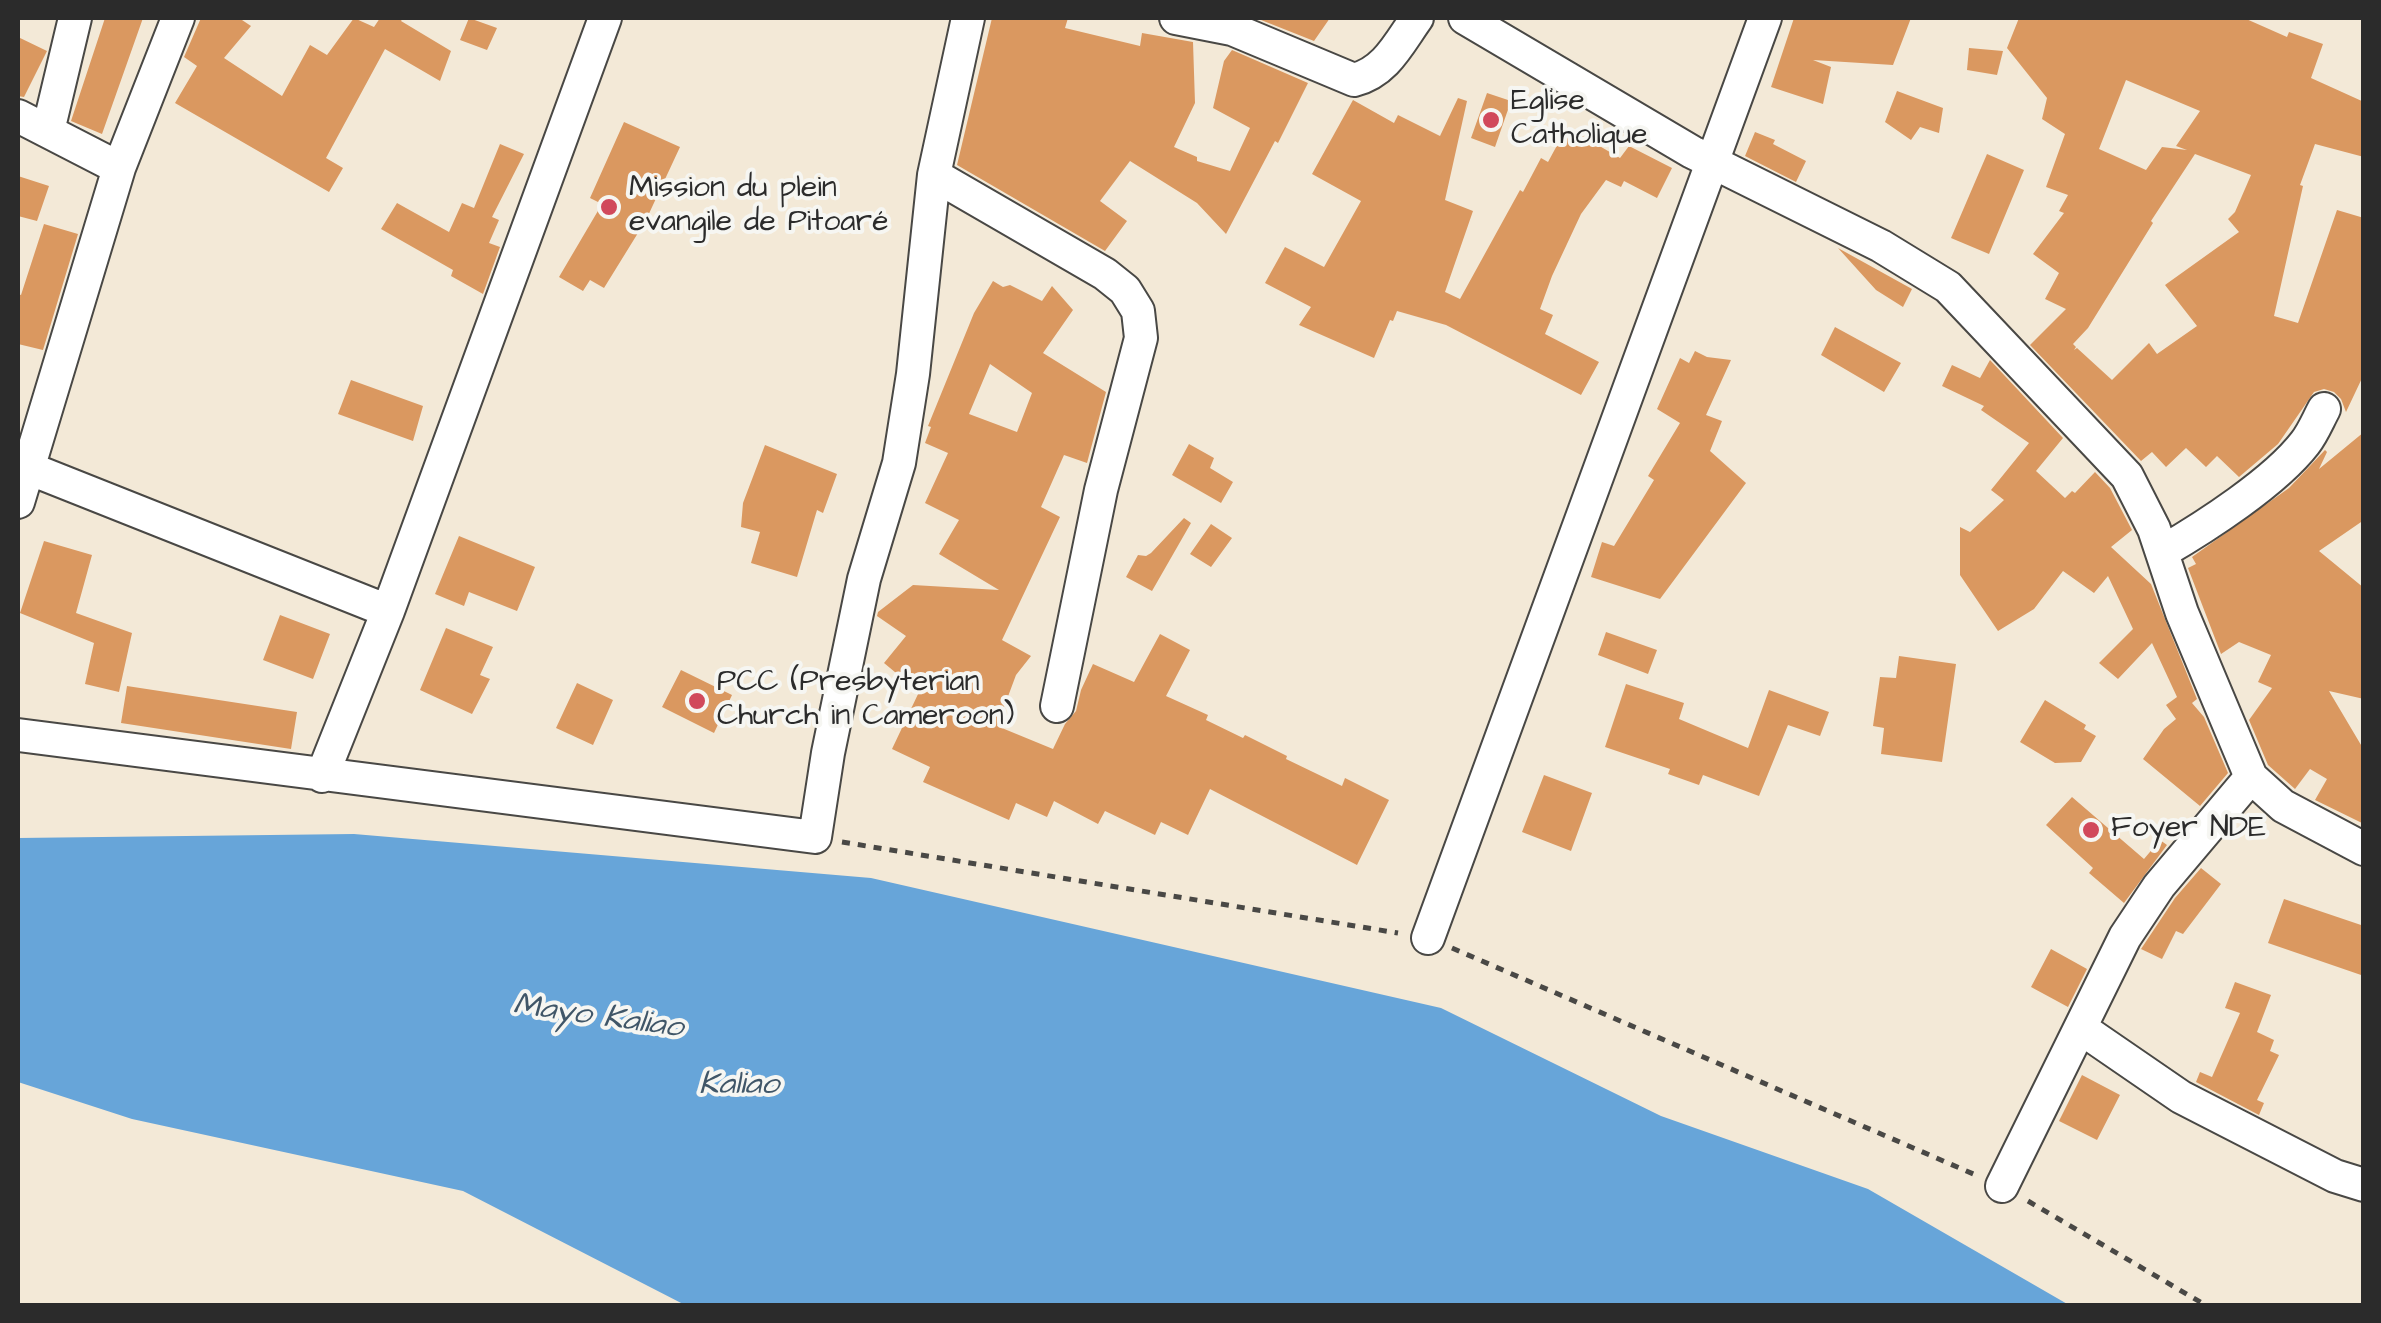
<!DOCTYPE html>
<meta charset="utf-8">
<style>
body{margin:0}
#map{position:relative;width:2381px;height:1323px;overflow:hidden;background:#f3e9d7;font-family:"Architects Daughter",sans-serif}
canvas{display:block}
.frame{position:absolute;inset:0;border:20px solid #2b2b2b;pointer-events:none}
</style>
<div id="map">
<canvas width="2381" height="1323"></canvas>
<div class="frame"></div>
</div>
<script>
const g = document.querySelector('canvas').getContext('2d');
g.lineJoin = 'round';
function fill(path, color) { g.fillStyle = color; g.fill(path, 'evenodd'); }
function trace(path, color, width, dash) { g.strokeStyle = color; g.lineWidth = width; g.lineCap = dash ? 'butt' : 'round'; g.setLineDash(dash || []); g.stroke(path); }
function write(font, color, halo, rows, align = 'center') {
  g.font = font + ' "Architects Daughter",sans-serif'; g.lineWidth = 8; g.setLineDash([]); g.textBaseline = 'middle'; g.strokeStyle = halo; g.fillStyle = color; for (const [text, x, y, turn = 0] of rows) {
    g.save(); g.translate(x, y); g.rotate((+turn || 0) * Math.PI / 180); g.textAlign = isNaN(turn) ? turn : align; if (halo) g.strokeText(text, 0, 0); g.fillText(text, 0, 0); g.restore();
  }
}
fill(new Path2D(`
 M354,834l517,44 570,130 220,108 207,73 201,116h-1384l-222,-114 -331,-72 -114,-37v-244z`), '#67a5d9');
fill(new Path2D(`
 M105,18h38l-41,116 -31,-13z
 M201,18h38l12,8 -27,32 58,38 28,-51 17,10 27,-37 20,9 6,-9h23l-2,3 50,30 -11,30 -55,-32 -59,109 17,10 -14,24 -154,-89 22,-37 -13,-9z
 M469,18l28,10 -10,22 -27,-10z
 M992,18h76l-3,10 75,18 2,-13 51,9 2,61 -21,44 23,10v4l33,10 20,-43 -37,-20 11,-47 8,-11 76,33 -30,60 -3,-2 -49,93 -29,-31 -67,-42 -30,40 27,20 -22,30 -148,-86z
 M1256,18h74l-16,23z
 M1794,18h117l-18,47 -80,-5 18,7 -8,37 -52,-17z
 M2019,18h225l43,19 2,-5 34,12 -12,34 53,24v55l-49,-13 -15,41 3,1 -29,130 24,7 39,-113 27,8v156l-18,38 -5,-13 -7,-7 -10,-3 -10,3 -36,52 -39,33 -22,-21 -11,11 -20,-19 -20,19 -14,-15 -11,9 -111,-116 36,-36 -21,-10 14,-26 -26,-19 31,-41 -5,-2 9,-16 -22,-8 19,-53 -23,-15 5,-21 -40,-50zM2126,80l74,31 -24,35 11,4 -25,-3 -16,23 -47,-21zM2195,154l56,21 -16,37 -7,7 11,13 -74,53 32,41 -40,28 -8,-11 -37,37 -35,-32 -3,2 2,-3 -3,-3 15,-16 65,-105 -2,-2z
 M18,37l29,14 -23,46 -6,-1z
 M1969,48l34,3 -6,24 -30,-5z
 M1897,91l46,17 -4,25 -19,-6 -9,13 -26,-18z
 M1487,93l24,8 -16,46 -24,-9z
 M1458,98l9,3 -22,99 28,11 -28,81 15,7 60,-109 3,2 18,-34 7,4 19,-35 53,31 9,-12 43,22 -15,30 -33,-17 -3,6 -15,-7 -25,34 -29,62 -12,33 13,6 -8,19 54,28 -18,33 -135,-70 -49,-14 -4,10 -3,-1 -16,38 -75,-33 12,-18 -46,-24 20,-36 39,20 37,-66 -49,-27 41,-74 41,23 4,-8 42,21z
 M624,122l56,25 -34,73 -42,68 -14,-8 -7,11 -24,-14 43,-73 -12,-6z
 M1755,132l20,8 -2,4 33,17 -10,21 -51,-26z
 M500,144l24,10 -32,63 7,3 -10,23 11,4 -17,47 -32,-18 2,-6 -72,-41 16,-26 52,29 13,-29 12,5z
 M1987,154l37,16 -35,84 -38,-16z
 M18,176l31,10 -12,35 -19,-5z
 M44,224l34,10 -35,116 -25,-6v-50l3,1z
 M1838,248l74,41 -9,18 -27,-17z
 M993,281l10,6 7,-2 32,16 10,-15 21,24 -30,43 63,39 -19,71 -23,-8 -23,52 19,10 -58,123 29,16 -15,19 -19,51 56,23 12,-25 11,-13 5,-21 12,-26 41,18 26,-48 30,16 -24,46 42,19 -2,5 37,18 2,-3 42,21 -1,3 56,27 3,-8 44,22 -32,65 -147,-76 -22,46 -27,-13 -6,13 -50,-24 -7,13 -44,-23 -7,16 -31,-14 -7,17 -86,-38 7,-15 -38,-18 27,-57 -35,-29 22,-27 -29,-20 1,-4 35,-27 86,5 -60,-36 20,-34 -34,-17 23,-50 -23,-10 6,-16 -3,-1 46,-113zM990,364l42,29 -15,39 -48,-18z
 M1835,327l66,36 -17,29 -63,-37z
 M1695,351l12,6 24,3 -25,55 16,6 -12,30 36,32 -86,116 -69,-22 11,-35 12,4 40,-66 -6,-4 32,-53 -23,-14 23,-51 9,5z
 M1990,360l73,78 -27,33 29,27 7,-7 3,2 20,-21 15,16 22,42 -21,17 40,37 46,115 -5,4 12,14 24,56 -28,33 -57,-47 21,-30 12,-10 -10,-14 11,-8 -25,-54 -34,36 -19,-16 34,-34 -25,-53 -14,17 -31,-22 -29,38 -36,22 -38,-56v-48l10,5 34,-32 -13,-10 38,-47 -48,-33 3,-4 -42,-20 10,-21 28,13z
 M351,380l72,26 -10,35 -75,-27z
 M2364,432v88l-45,31 45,37v111l-35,-8 35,59v74l-49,-24 12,-21 -17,-10 -15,20 -27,-24 -19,-45 23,-32 -14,-6 13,-27 -32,-13 -18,12 -33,-86 8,-4 -4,-7 97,-69 36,-38 2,2 -8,17z
 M1189,444l25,14 -4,10 23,14 -12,21 -49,-28z
 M765,445l72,29 -14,39 -6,-3 -20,67 -46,-14 9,-31 -19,-5 2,-24z
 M1184,518l7,5 -39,68 -26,-14 12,-22 8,1 5,-3z
 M1211,524l21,14 -21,29 -21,-13z
 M459,536l76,31 -18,44 -48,-19 -5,14 -29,-12z
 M44,541l48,14 -16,58 56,20 -13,59 -34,-8 9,-41 -74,-30z
 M280,615l50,19 -17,45 -50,-19z
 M446,628l47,19 -13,28 10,4 -18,35 -52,-24z
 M1606,632l51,18 -9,24 -50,-19z
 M1899,656l57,8 -14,98 -61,-8 3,-26 -11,-2 7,-49 16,1z
 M681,670l51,25 -18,38 -52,-26z
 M577,683l36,17 -20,45 -37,-17z
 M1626,684l58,19 -5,16 69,29 21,-58 60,22 -9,24 -32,-11 -29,71 -56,-21 -4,10 -31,-11 2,-5 -65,-22z
 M127,686l170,26 -6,37 -170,-26z
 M2045,700l41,25 -2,4 12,7 -15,26 -26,1 -35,-21z
 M1544,775l48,18 -21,58 -49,-19z
 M2072,797l72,62 16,-19 7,5 -43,58 -35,-30 4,-5 -47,-43z
 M2201,868l20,16 -38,50 -7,-3 -14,28 -21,-10 34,-51z
 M2284,899l80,27v50l-96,-33z
 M2051,949l36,20 -19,38 -37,-20z
 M2235,982l36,13 -14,37 17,8 -4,11 9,4 -22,45 7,3 -5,12 -63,-33 4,-10 12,5 28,-64 -15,-5z
 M2082,1075l38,20 -23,45 -38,-19z`), '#da9860');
const minor = new Path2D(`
 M1176,18l56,11 122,51c32,-8 45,-37 63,-62
 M1465,18l227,134 189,94 67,41 179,189 27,53 28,84 69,164 32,29 81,43
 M18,116l101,52
 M48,131l27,-113
 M934,175l171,99 20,16 13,21 3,27 -40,152 -44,216
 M18,464l370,147
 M18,502l101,-334 59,-150
 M2162,552c43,-25 113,-70 143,-109 8,-10 13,-23 19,-34
 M18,735l797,102 13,-84 36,-174 35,-116 14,-89 21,-199 34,-157
 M322,776l66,-165 217,-593
 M1428,938l337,-920
 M2082,1029l99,68 154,79 29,9
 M2002,1186l123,-249 34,-51 92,-109`);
trace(minor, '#494845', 36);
trace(new Path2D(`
 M842,842l556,91
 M1452,948l526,228
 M2028,1201l179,105`), '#494845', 5, [8, 8]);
trace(minor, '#fff', 32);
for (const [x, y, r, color] of [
 [1491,120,10,"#d1495b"],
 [609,207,10,"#d1495b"],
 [697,701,10,"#d1495b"],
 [2091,830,10,"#d1495b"]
]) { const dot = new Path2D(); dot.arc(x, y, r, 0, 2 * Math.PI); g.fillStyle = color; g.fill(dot); trace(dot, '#f6f6f2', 4); }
write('30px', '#2b2b2b', '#f6f6f2', [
 ["Eglise",1511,103],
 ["Catholique",1511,137],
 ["Mission du plein",629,190],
 ["evangile de Pitoaré",629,224],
 ["PCC (Presbyterian",717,684],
 ["Church in Cameroon)",717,718],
 ["Foyer NDE",2111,830]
], 'left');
write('italic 32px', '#405668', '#f6f6f2', [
 ["Mayo Kaliao",598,1018,8],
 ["Kaliao",739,1086]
]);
</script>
